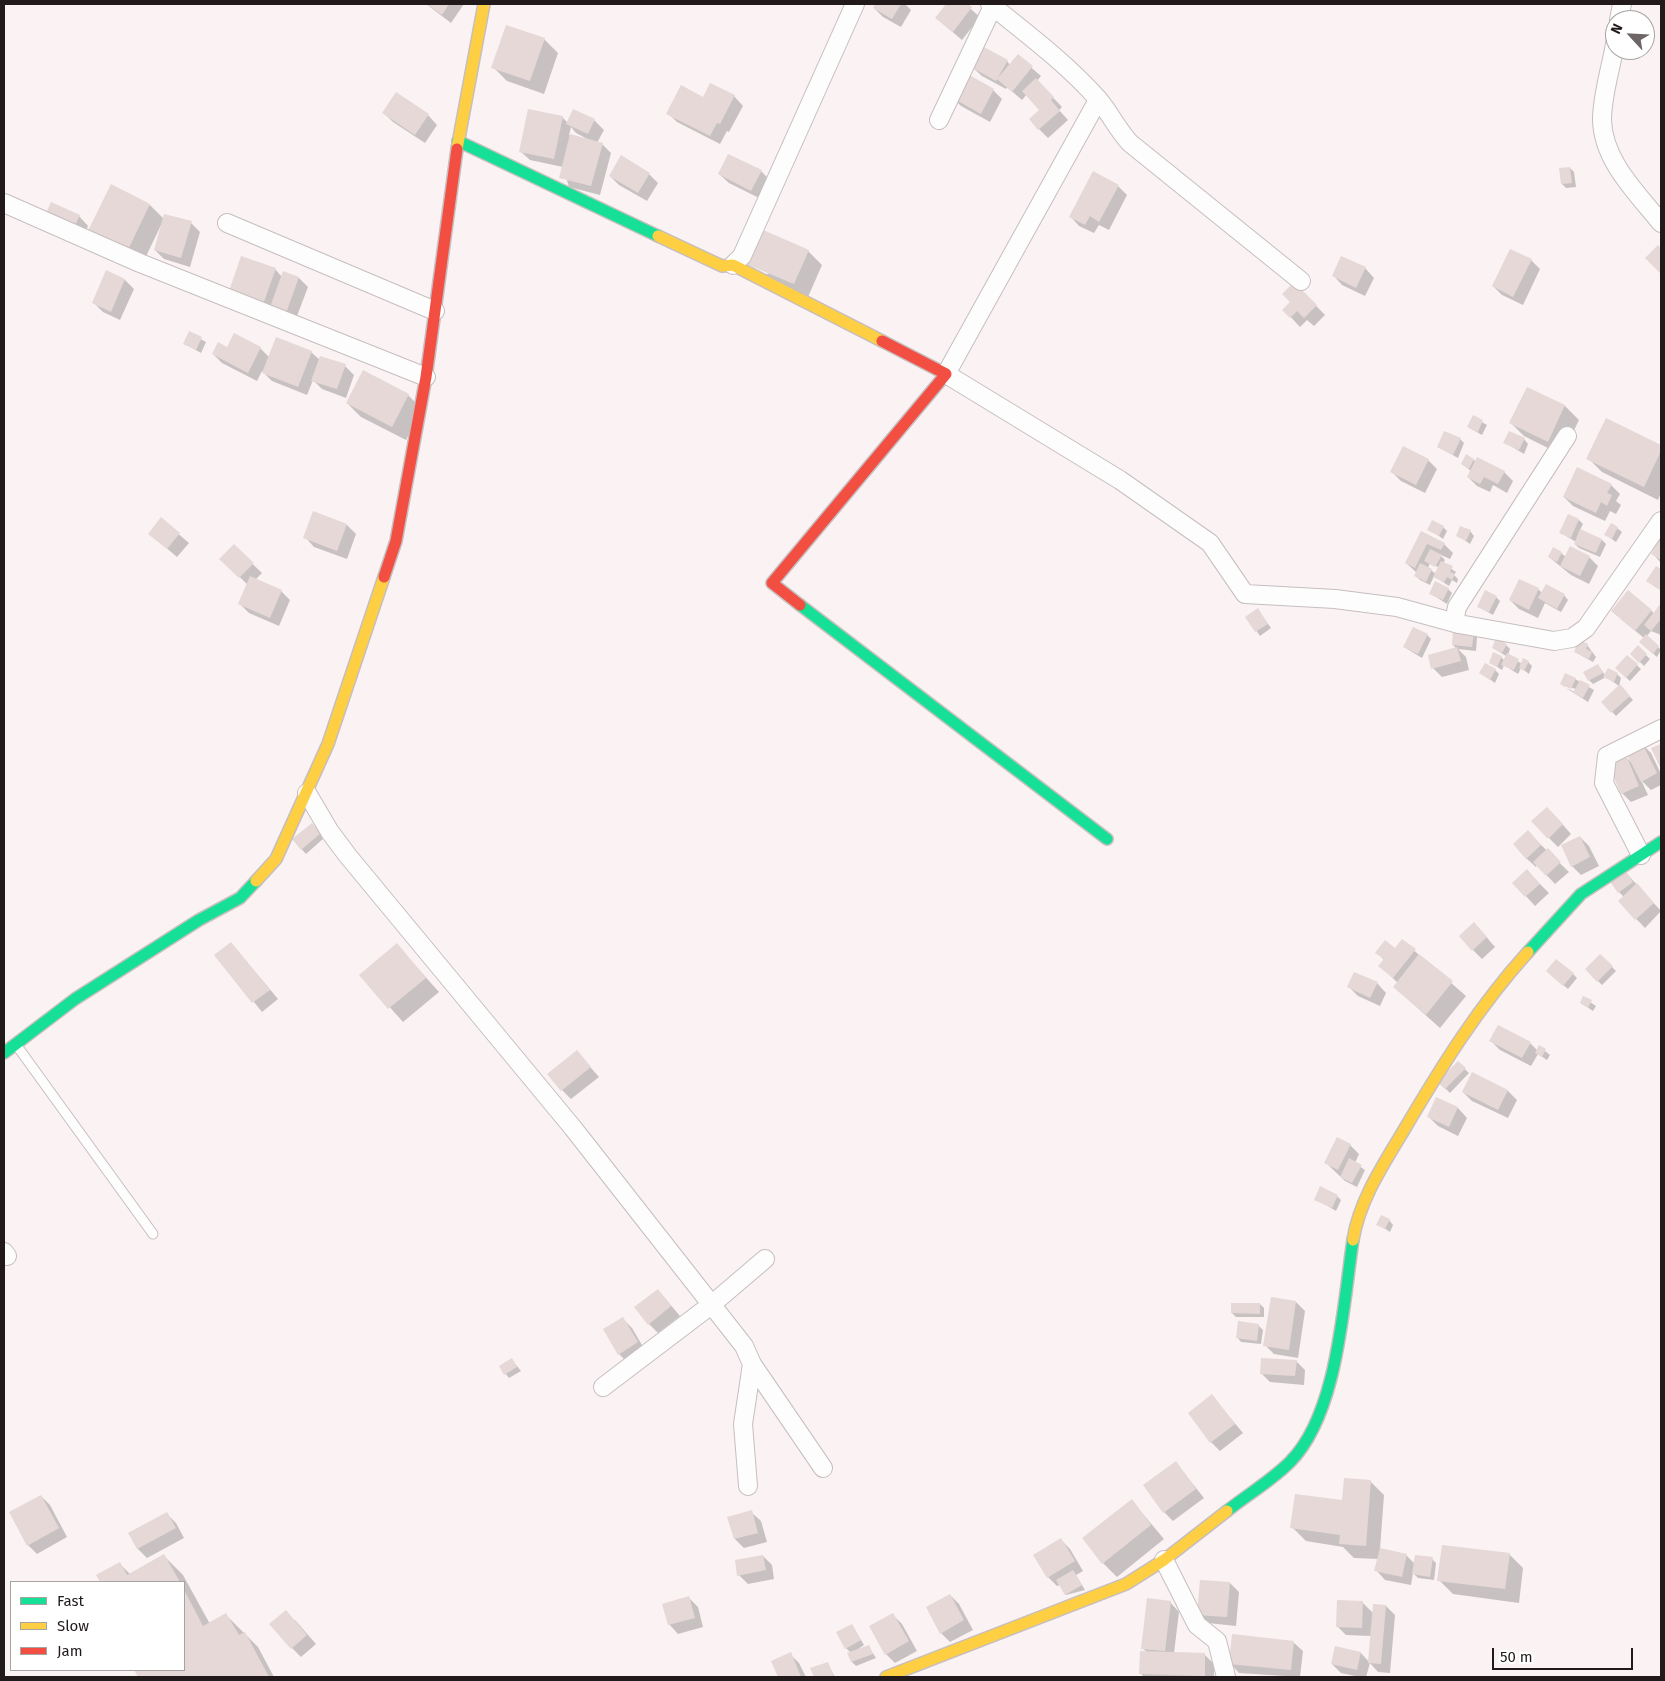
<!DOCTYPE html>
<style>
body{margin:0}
#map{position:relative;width:1665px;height:1681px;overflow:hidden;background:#faf2f3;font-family:"Fira Sans",sans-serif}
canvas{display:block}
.frame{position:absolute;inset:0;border:5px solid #221a1a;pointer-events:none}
.legend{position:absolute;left:10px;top:1581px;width:175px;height:90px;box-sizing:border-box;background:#fff;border:1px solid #a7a3a3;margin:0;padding:6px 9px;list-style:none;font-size:15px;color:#221a1a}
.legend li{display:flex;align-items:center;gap:10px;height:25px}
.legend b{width:25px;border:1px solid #a7a3a3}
.north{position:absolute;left:1605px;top:10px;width:50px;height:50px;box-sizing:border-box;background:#fff;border:1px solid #a7a3a3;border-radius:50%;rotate:295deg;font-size:14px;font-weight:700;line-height:20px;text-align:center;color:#221a1a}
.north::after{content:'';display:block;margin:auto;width:18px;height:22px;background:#6e6666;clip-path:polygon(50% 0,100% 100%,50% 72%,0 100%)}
.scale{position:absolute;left:1492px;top:1648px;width:141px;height:22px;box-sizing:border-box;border:2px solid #221a1a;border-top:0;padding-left:6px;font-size:15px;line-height:18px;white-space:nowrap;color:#221a1a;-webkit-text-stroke:4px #fff;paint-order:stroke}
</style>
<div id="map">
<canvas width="1665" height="1681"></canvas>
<div class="frame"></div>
<ul class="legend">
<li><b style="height:6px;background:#16e098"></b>Fast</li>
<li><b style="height:6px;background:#ffcf43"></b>Slow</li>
<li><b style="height:6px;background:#f24e42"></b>Jam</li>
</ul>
<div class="north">N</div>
<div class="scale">50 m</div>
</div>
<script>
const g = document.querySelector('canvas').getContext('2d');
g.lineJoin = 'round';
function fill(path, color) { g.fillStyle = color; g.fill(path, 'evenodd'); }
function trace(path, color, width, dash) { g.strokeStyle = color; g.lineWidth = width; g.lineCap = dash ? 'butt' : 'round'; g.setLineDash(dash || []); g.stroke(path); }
fill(new Path2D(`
 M426,4h38l-13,19z
 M877,4h28l6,6 -10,17 -18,-10 -9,-9z
 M948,4h17l15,13 -18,23 -26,-22z
 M544,39l14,14 -14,41 -37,-13 -14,-14z
 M1018,56l23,20 -4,5 25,26 -3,3 9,10 -20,18 -9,-9 2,-18 -14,-17 -5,6 -15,-13 -1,2 -24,-13 -10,-9 35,-6 3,4z
 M993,90l9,9 -12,23 -29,-16 -9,-9z
 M396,94l32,21 9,10 -12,18 -32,-21 -9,-9z
 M734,96l9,10 -14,26 -2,-1 -7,13 -43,-22 -9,-9 35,-15z
 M574,110l20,10 10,10 -7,13 5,1 9,9 -11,42 -31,-8 -6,-20 -33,-7 -10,-9 42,-34 6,6zM571,127l5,6 15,8 -22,-6z
 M1570,168l4,4 2,15 -10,1 -4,-4z
 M761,171l9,9 -9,19 -32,-16 -10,-9z
 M649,174l9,9 -11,18 -28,-16 -9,-9z
 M1118,186l9,9 -18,35 -10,-5 -5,8 -15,-7 -9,-10z
 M150,205l14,14 27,4 9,9 -10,35 -26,-8 -9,-9 7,-27 -22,46 -39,-18z
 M79,216l9,10 -6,13 -27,-12z
 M808,251l14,14 -14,32 -46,-20z
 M1531,260l9,9 -17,36 -21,-10 -9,-9z
 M1365,268l9,10 -9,18 -23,-11 -9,-10z
 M275,269l7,8 17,1 9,9 -14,37 -52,-13z
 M107,272l18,8 9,9 -14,31 -17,-8 -9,-9z
 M1294,283l31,32 -11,11 -7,-6 -7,7 -16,-17 7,-8z
 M190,333l16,9 -5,11 -16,-9z
 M228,348h32l9,9 42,-5 9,8 25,6 9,9 -8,23 -24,-9 -9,-9 -6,15 -35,-14 -10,-10 -5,10 -35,-18 -9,-9z
 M1527,388l38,18 14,14 -17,35 -38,-19 -14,-14z
 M408,395l14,14 -16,31 -45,-23 -14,-14z
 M1473,417l14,8 -5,10 -14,-8z
 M1607,420l54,27v46l-3,7 -56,-28 -14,-14z
 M1460,439l4,4 -6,15 -20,-11z
 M1524,439l4,5 -4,10 -20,-12z
 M1428,460l9,9 -12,24 -24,-12 -9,-9z
 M1473,460l31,12 9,9 -6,12 -14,-8 -3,7 -13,-6 -9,-9 3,-6 -9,-7z
 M1611,485l9,9 -4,7 5,4 -5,9 -6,-3 -5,10 -32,-15 -9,-9z
 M314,513l33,12 9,9 -9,25 -33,-12 -9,-10z
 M161,519l28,24 -12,14 -27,-23z
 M1579,520l4,4 -3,6 22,10 4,4 -6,13 -21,-9 -4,-4 1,-2 -15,-9z
 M1443,527l4,4 -4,8 -14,-10z
 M1617,528l5,4 -6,10 -10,-7z
 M1470,531l4,5 -4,8 -13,-9z
 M1422,532l22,12 9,9 -3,6 -11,-5 6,6 -2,3 13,9 -2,3 4,4 -1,4 -5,-3 -3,6 -15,-10 -4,9 -10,-5 -4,-4 1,-3 -11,-10zM1430,563l12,6 -6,5 -8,-6z
 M1661,538v25l-8,-9z
 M234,546l28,27 -7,7 26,11 9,9 -11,26 -30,-13 -9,-9 8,-19 -27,-26z
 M1561,553l5,4h23l9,9 -9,18 -18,-9 -22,-18z
 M1448,589l4,4 -5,11 -17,-11z
 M1538,589l4,4 22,2 4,5 -7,12 -16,-9 -7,15 -19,-9 -9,-9z
 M1496,597l4,4 -7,14 -14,-8z
 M1660,606l1,29 -10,-4 -4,5 14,14 -4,7 -13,-11v-8l-22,-18 29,-10 3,4z
 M1258,610l13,18 -11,8 -13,-19z
 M1473,633l4,4 -1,14 -18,-2 8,8 3,13 -27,7 -9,-9 23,-20 -3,-3z
 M1427,635l4,4 -9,19 -18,-11z
 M1506,645l4,4 -2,6 14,9 6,-2 4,4 -3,8 -8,-6 -3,6 -14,-9 -2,5 -12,-8 11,-5 3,3 2,-4 -13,-8z
 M1587,645l9,12 -3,5 -18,-10z
 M1638,647l12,12 -6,7 -12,-12z
 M1627,656l14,13 -11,12 -14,-13z
 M1598,665l7,10 12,-1 4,4 -2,8 -13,-9 -13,7 -4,-4z
 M1495,670l4,4 -4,9 -14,-10z
 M1575,679l19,11 -6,12 -22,-14 11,5 1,-3 -13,-5v2l-4,-3z
 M1620,686l13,14 -17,16 -13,-14z
 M1642,744l9,9 10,21v11l-10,5 -10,-10 7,15 -17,7 -9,-9 4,-36 7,7z
 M1556,817l15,17 -13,13 -9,-9z
 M316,828l8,10 -18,16 -13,-14z
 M1580,837l9,9 10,20 -18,9 -9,-9z
 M1537,841l32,31 -14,12 -18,-19 -1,2 -10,-9z
 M1628,875l33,36 -16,17 -26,-27 5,-4 -5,-5z
 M1536,880l13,13 -14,13 -21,-23z
 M1483,933l12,14 -13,12 -9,-9z
 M1402,940l64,56 -26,32 -46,-41 4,-4 -18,-17 4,-6 -7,-8 18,-2z
 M231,943l47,56 -16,13 -46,-57z
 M397,945l42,47 -36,30 -42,-47z
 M1600,955l16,16 -14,14 -16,-16z
 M1573,974l4,4 -9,11 -17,-14z
 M1377,983l9,10 -6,13 -22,-10 -9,-9z
 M1584,998l12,8 -3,5 -12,-8z
 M1491,1041l39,2 8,8 2,-4 10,8 -3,5 -9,-6 -7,12 -31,-16z
 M577,1052l22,25 -28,22 -9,-9z
 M1458,1063l11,10 -19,20 -11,-11z
 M1472,1074l36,17 9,9 -9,18 -36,-17 -9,-9z
 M1437,1099l21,9 9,10 -9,18 -20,-10 -9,-9z
 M1350,1145l9,9 -4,9 10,7 -8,17 -12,-6 -19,-18z
 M1337,1196l4,4 -5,11 -20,-12z
 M1389,1220l4,5 -3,7 -12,-8z
 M658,1290l22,26 -22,17 -9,-9z
 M1296,1302l9,9 -7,47 -24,-4 -9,-9z
 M1260,1304l4,4v9h-28l-4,-4z
 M623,1319l9,9 14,24 -18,11 -9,-9z
 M1259,1326l4,4 -2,14 -20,-2 -4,-5z
 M512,1360l9,11 -12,7 -9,-11z
 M1296,1361l9,9 -1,15 -34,-3 -9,-9z
 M1212,1396l31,37 -23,18 -9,-9z
 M1176,1463l28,35 -31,23 -9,-9z
 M1370,1481l14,14 -4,54 26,6 9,9 17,-5 4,4 -2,17 -16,-2 -5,-5 -2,12 -26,-5 -9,-10 2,-11 -24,-1 -11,-11 -37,-6 -14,-14 51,-25z
 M41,1496l9,9 17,32 -30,17 -9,-9z
 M1132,1501l32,38 -47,38 -14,-14z
 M751,1512l10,9 6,21 -23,6 -9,-9 -6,-21z
 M167,1514l9,9 8,15 -37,20 -9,-9 -8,-15z
 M1061,1540l9,9 13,22 -7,4 9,15 -19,5 -6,-10 -3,1 -9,-9z
 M1509,1554l14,14 -4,35 -66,-9 -14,-14z
 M164,1556l19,19 27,49 16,-9 32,32 16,30h-135l-4,-7h49v-88h-83l-3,-6 22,-12 11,11z
 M763,1556l9,9 2,14 -26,5 -9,-9z
 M1230,1583l9,9 -3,34 -28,-3 -10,-9z
 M950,1595l9,9 14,26 -23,12 -9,-9z
 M689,1598l9,9 5,20 -25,7 -9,-10z
 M1170,1602l9,10 -5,41 31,2 9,9v13h-70l-4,-4 7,-21 -5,-4z
 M1362,1602l11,11 13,-7 9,9 -5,58 -12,-1 -8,-9 -4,14h-6l-19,-4 -9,-9 29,-11 8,9 2,-26 -25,-1 -9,-9z
 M893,1615l9,9 15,27 -22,12 -9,-9z
 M295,1620l21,24 -15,13 -9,-9z
 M852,1625l12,20 -10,7 15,-5 7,11 -20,8 -4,-4 -3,-8 2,-1 -5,-5z
 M1293,1642l10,9 -3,26 -61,-4 -9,-10z
 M790,1654l9,9 7,14h-27l-6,-16z
 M827,1663l8,14h-20l-3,-8z`), '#0003');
fill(new Path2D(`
 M426,4h23l-7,11z
 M875,4h26l-9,15 -19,-11z
 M946,4h21l5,3 -19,25 -18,-14z
 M506,25l39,13 -15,43 -39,-13z
 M982,46l26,14 -12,21 -25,-14z
 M1018,54l15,12 -21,26 -15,-13z
 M964,72l30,17 -13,25 -30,-17z
 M1036,78l18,19 -3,3 9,11 -22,19 -9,-11 10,-9 -17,-19z
 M710,83l25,12 -15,29 -3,-1 -7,13 -44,-22 15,-29 22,12z
 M396,92l33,22 -14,21 -33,-22z
 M528,109l35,7 -9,43 -35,-7z
 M573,109l22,10 -7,15 -22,-10z
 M570,134l33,9 -12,43 -32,-8z
 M728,154l34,16 -11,21 -33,-17z
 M621,155l29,18 -12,20 -29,-17z
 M1570,167l2,16 -11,1 -2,-16z
 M1093,171l26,14 -20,37 -9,-6 -5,9 -16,-8z
 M111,184l39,20 -25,52 -40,-19z
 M51,202l29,13 -8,16 -28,-13z
 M164,214l28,7 -11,37 -27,-8z
 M761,229l48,21 -15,34 -48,-20z
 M1658,245l3,4v25l-16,-16z
 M1510,249l22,10 -19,38 -21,-11z
 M241,256l35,12 -15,42 -34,-13z
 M1341,256l25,11 -10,21 -24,-12z
 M106,270l19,9 -14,33 -19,-9z
 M283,271l16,6 -14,39 -16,-6z
 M1294,282l23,23 -13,13 -7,-7 -7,7 -8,-8 8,-8 -8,-8z
 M189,331l13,6 -6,13 -13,-6z
 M234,333l27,14 -13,26 -36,-19 6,-12 9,5z
 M276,337l36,14 -14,36 -36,-14z
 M320,356l26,8 -9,25 -26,-8z
 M363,370l46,24 -17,33 -46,-24z
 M1527,387l38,18 -17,37 -39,-19z
 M1473,415l10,5 -5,12 -11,-5z
 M1606,418l55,27v6l-17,36 -58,-28z
 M1444,431l17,7 -8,17 -16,-8z
 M1509,431l16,7 -6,12 -16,-7z
 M1403,446l26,13 -13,26 -26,-13z
 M1466,454l8,5 -5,10 -8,-5z
 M1477,457l28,14 -7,13 -14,-7 -4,7 -13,-7z
 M1577,467l35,17 -5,9 5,2 -5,11 -6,-4 -5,11 -33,-16z
 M313,511l34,13 -10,27 -34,-13z
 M1568,514l11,5 -8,19 -12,-5z
 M161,517l19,16 -13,16 -19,-15z
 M1432,520l12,6 -5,10 -12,-6z
 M1611,523l7,4 -6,12 -8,-4z
 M1460,526l11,4 -5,11 -10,-5z
 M1580,529l22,10 -6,14 -22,-9z
 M1421,531l24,12 -4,7 -14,-6 -12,24 -10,-5z
 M1661,536v24l-10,-6z
 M234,544l20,19 -15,15 -20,-19z
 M1570,546l20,10 -10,20 -20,-10z
 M1553,547l9,5 -5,10 -9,-5z
 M1430,549l12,6 -7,12 -11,-6z
 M1441,561l12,5 -3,6 5,2 -3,6 -5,-3 -3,5 -11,-5z
 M1420,563l12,6 -6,13 -12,-6z
 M1656,566l5,3v22l-15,-10z
 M250,576l32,14 -12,28 -32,-14z
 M1519,579l20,9 -10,22 -20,-10z
 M1435,581l14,7 -6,12 -14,-6z
 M1546,584l19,10 -8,15 -19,-11z
 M1485,590l12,6 -8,16 -12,-5z
 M1628,590l24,20 -17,21 -24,-20z
 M1661,603v16l-10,12 -7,-6z
 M1258,608l10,16 -13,8 -10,-15z
 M1413,627l15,7 -10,20 -15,-7z
 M1453,630l21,2 -2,15 -20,-2z
 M1646,634l13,12 -6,8 -14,-12z
 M1496,638l11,6 -5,9 -10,-5z
 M1579,640l9,4 -2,5 6,3 -3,7 -15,-7z
 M1638,645l9,9 -8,9 -9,-9z
 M1457,647l4,14 -30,8 -3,-14z
 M1493,652l9,4 -5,11 -8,-4z
 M1507,653l12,6 -5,11 -13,-5z
 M1627,655l11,9 -12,14 -11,-10z
 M1523,658l6,3 -5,10 -5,-3z
 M1485,663l11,6 -6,11 -11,-7z
 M1598,664l5,9 -15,8 -5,-9z
 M1608,668l10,5 -4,9 -11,-5z
 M1565,673l11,5 -5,11 -11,-5z
 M1580,680l10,5 -7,13 -10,-5z
 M1620,684l10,12 -19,17 -10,-11z
 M1642,743l15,30 -16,9 -16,-31z
 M1661,744v25l-10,-21z
 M1626,755l13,31 -18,8 -13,-30z
 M1547,807l16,17 -15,15 -17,-18z
 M312,823l9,10 -20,17 -9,-11z
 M1528,830l13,15 -15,14 -13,-15z
 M1580,836l10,21 -19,10 -10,-22z
 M1548,848l13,14 -15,14 -13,-14z
 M1527,869l13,15 -15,13 -13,-14z
 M1624,869l9,13 -15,11 -9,-13z
 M1637,883l17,20 -19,17 -17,-19z
 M1474,922l13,15 -15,14 -13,-15z
 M1402,939l14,10 -23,29 -15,-12 6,-7 -9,-6 10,-13 10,8z
 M231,942l39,48 -18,13 -38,-48z
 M397,943l29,35 -38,31 -29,-34z
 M1419,954l34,27 -27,34 -33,-28z
 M1600,954l13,12 -16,16 -12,-13z
 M1556,959l18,14 -11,13 -17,-15z
 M1354,972l24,10 -8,16 -23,-11z
 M1583,996l9,4 -4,8 -8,-5z
 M1498,1025l33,17 -9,16 -33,-17z
 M1539,1045l7,4 -4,8 -7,-4z
 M577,1050l14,17 -30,24 -14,-17z
 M1458,1061l8,7 -21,21 -8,-7z
 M1472,1072l36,18 -10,20 -36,-18z
 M1436,1097l22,10 -9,20 -22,-10z
 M1337,1137l14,7 -13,26 -14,-7z
 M1349,1158l13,7 -10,18 -12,-6z
 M1320,1186l18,9 -6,13 -18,-8z
 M1381,1215l9,4 -5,10 -9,-4z
 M658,1289l13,17 -23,19 -14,-18z
 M1271,1297l25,4 -7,49 -26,-4z
 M1231,1303h29v11l-29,-1z
 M623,1317l15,25 -20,13 -15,-26z
 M1238,1321l21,3 -2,17 -21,-3z
 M512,1358l5,9 -13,8 -5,-9z
 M1261,1358l36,2 -2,16 -35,-2z
 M1212,1394l23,30 -25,19 -22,-30z
 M1176,1461l20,28 -33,24 -20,-28z
 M1344,1478l27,2 -5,66 -27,-2 1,-9 -50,-7 5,-34 47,6z
 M41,1495l18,33 -32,18 -18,-34z
 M1132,1499l19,26 -49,39 -20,-26z
 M752,1510l6,23 -24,6 -7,-22z
 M167,1512l9,16 -39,21 -9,-16z
 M1061,1538l14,23 -28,17 -14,-23z
 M1442,1545l68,8 -5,36 -68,-8z
 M1380,1548l27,6 -5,23 -28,-6z
 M164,1554l16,28h-80l-4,-7 24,-13 7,13z
 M763,1555l3,15 -29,6 -2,-16z
 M1415,1555l18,2 -3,20 -18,-3z
 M1073,1570l9,15 -17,10 -9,-15z
 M1200,1580l30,2 -3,35 -30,-2z
 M184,1590l19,36 23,-13 13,22 6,-3 24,45h-131l-4,-7h50z
 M950,1594l14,26 -24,14 -14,-27z
 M689,1596l6,22 -27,7 -6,-21z
 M1147,1598l24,3 -6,50 -24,-2z
 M1337,1600l26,1 -1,27 -26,-1z
 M1373,1604l13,1 -5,59 -13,-1z
 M286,1610l21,25 -16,14 -22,-25z
 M893,1613l16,28 -24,14 -16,-29z
 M852,1624l9,16 -16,9 -9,-17z
 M1232,1634l62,7 -3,29 -62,-6z
 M869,1645l4,9 -22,8 -4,-9z
 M1335,1646l26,6 -4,18 -26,-6z
 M1140,1651l65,2v23l-66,-2z
 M791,1652l10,25h-23l-7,-16z
 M828,1662l6,15h-20l-4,-9z`), '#e5d8d6');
const lane = new Path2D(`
 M17,1046l136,188`);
const street = new Path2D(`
 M990,4c37,30 76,59 108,95 12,14 19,30 32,44l171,138
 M1619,20l3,-16
 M1615,44c-4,24 -13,51 -13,76 1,41 35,73 59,103
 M1098,100l-152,274 174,106 90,63 35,51 90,5 62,8 62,17
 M939,120l54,-114
 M4,203l136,60 286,114
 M227,223l208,88
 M733,265l9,-9 113,-252
 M1567,436l-110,171 -2,10 4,7 95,17 18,-3 14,-10 75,-107
 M307,793l23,39 18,24 225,272 171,218 8,18 -9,60 5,62
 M1641,855l-37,-72 3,-27 54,-27
 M4,1252l3,4
 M752,1364l71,104
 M603,1387l108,-82 54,-46
 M1164,1560l33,65 20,16 9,36`);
const fast = new Path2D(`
 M458,141l200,95
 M800,605l307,234
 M1528,952l53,-58 80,-52
 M4,1053l71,-54 124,-79 41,-22 16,-17
 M1227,1511c20,-16 44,-30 63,-49 48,-48 53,-157 63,-222`);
const slow = new Path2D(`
 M457,149l27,-145
 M658,236l64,30 11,-1 149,76
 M256,881l20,-22 52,-115 56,-167
 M1353,1240c6,-39 31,-77 51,-110 37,-63 75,-124 124,-178
 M886,1677l240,-93 38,-24 63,-49`);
const jam = new Path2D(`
 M384,577l12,-36 30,-164 31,-228
 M800,605l-28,-22 174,-209 -64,-33`);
trace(lane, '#c6bebf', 11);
trace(street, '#c6bebf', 20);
trace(fast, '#c6bebf', 14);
trace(slow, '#c6bebf', 14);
trace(jam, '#c6bebf', 14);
trace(lane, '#fefdfd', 9);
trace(street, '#fefdfd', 18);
trace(fast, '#16e098', 11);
trace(slow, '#ffcf43', 11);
trace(jam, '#f24e42', 11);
</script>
